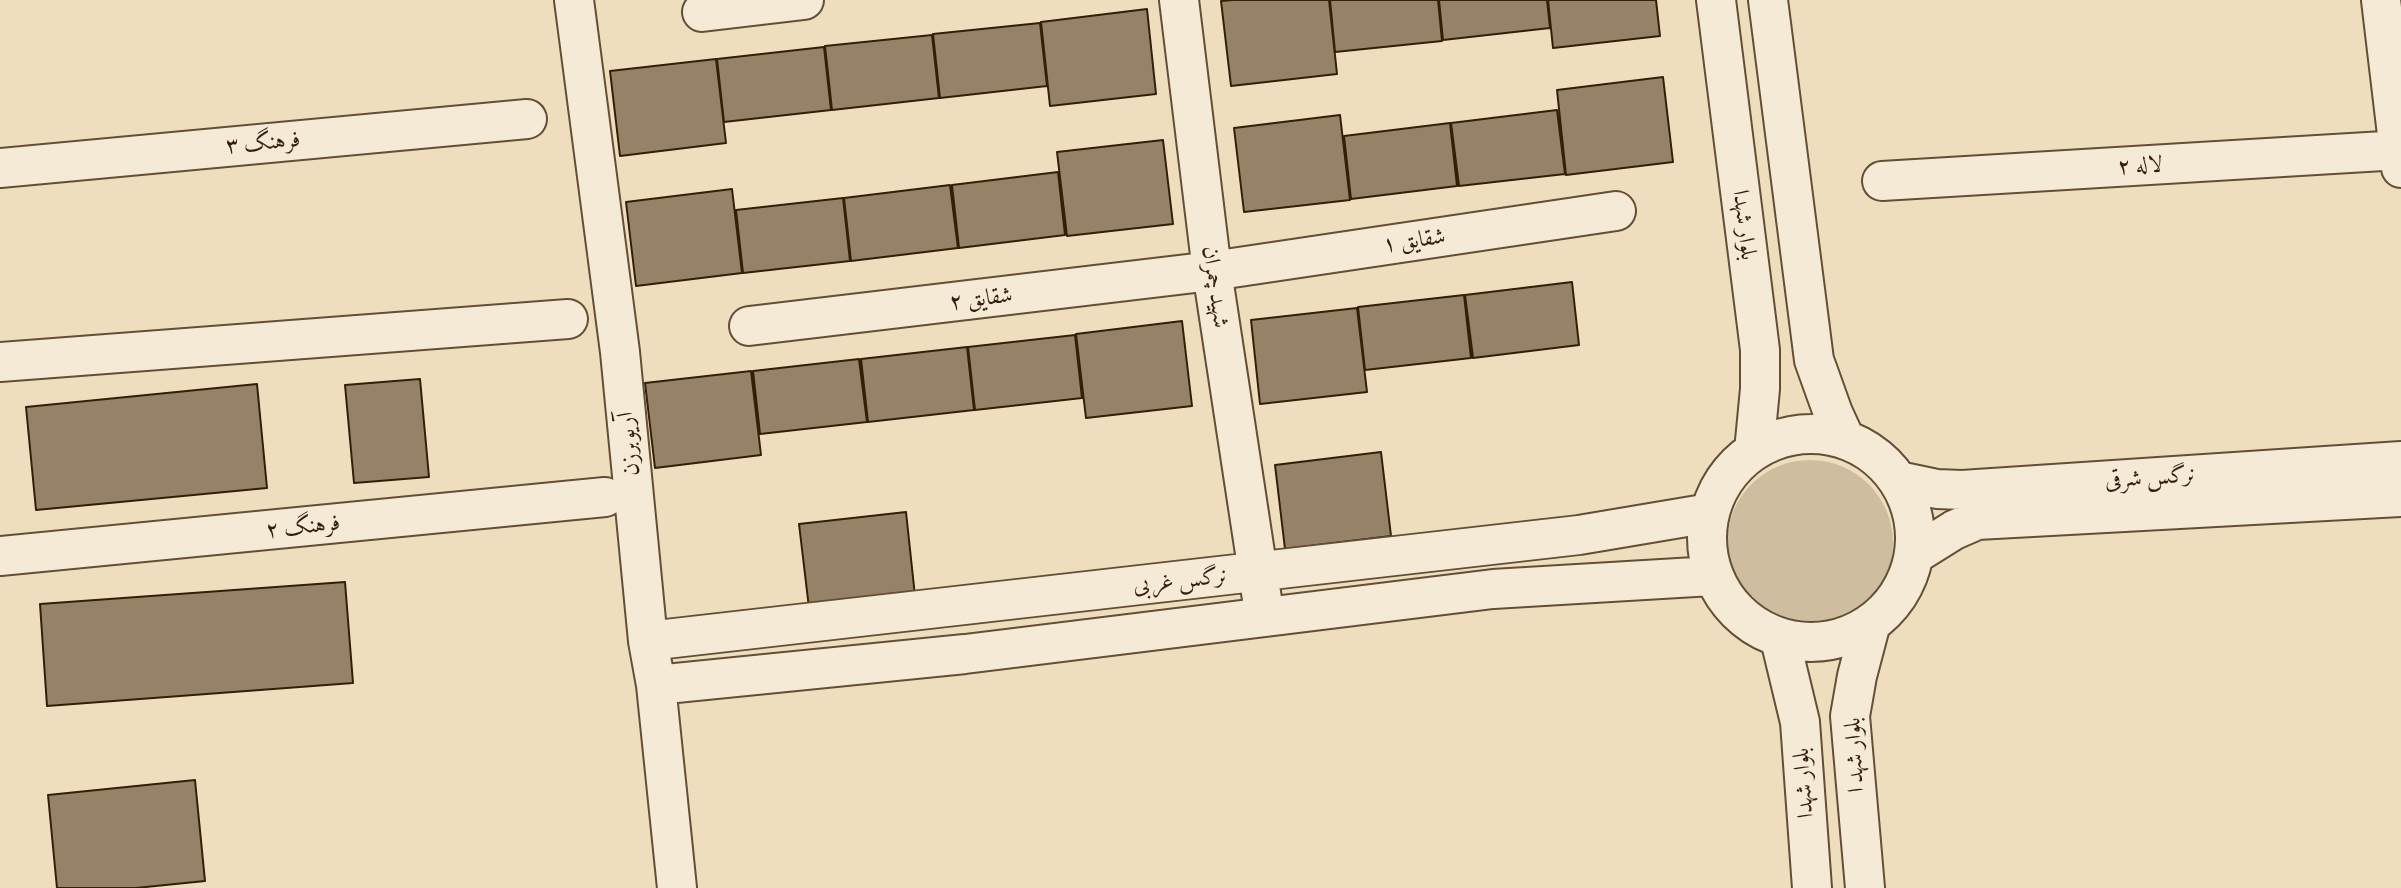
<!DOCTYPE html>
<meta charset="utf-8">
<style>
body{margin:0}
canvas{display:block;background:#efdebe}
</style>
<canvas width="2401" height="888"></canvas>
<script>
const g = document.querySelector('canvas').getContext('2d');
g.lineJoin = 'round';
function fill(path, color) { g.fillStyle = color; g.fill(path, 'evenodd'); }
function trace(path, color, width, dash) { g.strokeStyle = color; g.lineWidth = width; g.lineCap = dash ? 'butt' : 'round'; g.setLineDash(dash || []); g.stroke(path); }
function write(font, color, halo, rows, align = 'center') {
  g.font = font + ' "EB Garamond",Amiri,serif'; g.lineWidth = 6; g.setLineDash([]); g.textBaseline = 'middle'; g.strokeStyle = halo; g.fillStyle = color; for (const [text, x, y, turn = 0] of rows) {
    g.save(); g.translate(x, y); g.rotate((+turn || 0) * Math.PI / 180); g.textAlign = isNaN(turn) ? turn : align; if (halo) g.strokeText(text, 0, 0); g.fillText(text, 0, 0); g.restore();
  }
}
fill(new Path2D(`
 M1727 543a83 83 0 1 1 166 0a83 83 0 1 1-166 0Z`), '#cfbd9f');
const building = new Path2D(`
 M1233,0h96l8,74 -106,12 -10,-85z
 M1330,0h108l4,41 -107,11z
 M1439,0h108l3,28 -107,12z
 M1548,0h108l4,36 -107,12z
 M1147,9l9,85 -106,12 -9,-84z
 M1040,23l7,63 -107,12 -7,-64z
 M932,35l7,63 -107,12 -7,-64z
 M824,47l7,63 -107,12 -7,-63z
 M716,59l10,84 -106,13 -10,-85z
 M1663,77l10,85 -107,13 -9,-85z
 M1557,110l8,64 -106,12 -8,-63z
 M1340,115l10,85 -106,12 -10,-84z
 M1450,123l7,63 -106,13 -7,-63z
 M1163,140l10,84 -106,12 -10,-84z
 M1058,172l7,63 -106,13 -7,-63z
 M950,185l8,63 -107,13 -7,-63z
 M732,189l10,84 -106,13 -10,-84z
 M843,198l7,63 -107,12 -7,-63z
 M1572,282l7,63 -106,13 -8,-63z
 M1464,295l7,63 -106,12 -7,-63z
 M1357,308l10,84 -107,12 -9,-84z
 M1182,321l10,85 -106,12 -10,-84z
 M1075,335l7,63 -107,12 -7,-63z
 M967,347l7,63 -106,12 -7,-63z
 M859,359l8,63 -107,12 -7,-63z
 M751,371l10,84 -106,13 -10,-85z
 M420,379l9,98 -75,6 -9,-98z
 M257,384l10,104 -231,22 -10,-103z
 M1381,452l10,84 -106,13 -10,-84z
 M906,512l9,84 -106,12 -10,-84z
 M345,582l8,101 -306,23 -7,-102z
 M195,780l10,101 -69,7h-79l-9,-93z`);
fill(building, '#968267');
trace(building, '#351e08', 2);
const minor = new Path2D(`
 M574,0l46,352 28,289 8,44 21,203
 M1179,0l33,271 50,328
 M1716,0l44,350v39l-6,62
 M1768,0l46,360 19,53 12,26
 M2381,0l20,168
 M702,12l102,-12
 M0,168l527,-49
 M1882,181l519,-31
 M749,326l463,-55 404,-60
 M0,362l568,-43
 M1707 538a104 104 0 1 1 208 0a104 104 0 1 1-208 0Z
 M1899,481l38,8 25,1 439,-29
 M1914,555l40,-25 23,-10 424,-23
 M0,556l605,-59
 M1780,639l20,83 12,166
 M648,641l931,-106 131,-22
 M656,685l309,-31 528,-65 219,-13
 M1865,888l-15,-172 7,-40 14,-53`);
trace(minor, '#644e36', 42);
trace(minor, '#f5ead5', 38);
write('23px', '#351e08', '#f5ead5', [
 ["فرهنگ ۳",263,143,-5],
 ["لاله ۲",2140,166,-3],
 ["بلوار شهدا",1744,225,83],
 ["شقایق ۱",1414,241,-8],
 ["شهید چمران",1215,287,82],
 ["شقایق ۲",981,299,-7],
 ["آریوبرزن",629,444,-96],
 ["نرگس شرقی",2150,478,-4],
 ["فرهنگ ۲",303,527,-6],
 ["نرگس غربی",1180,581,-6],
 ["بلوار شهد ا",1855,755,-93],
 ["بلوار شهدا",1804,783,-94]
]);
</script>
